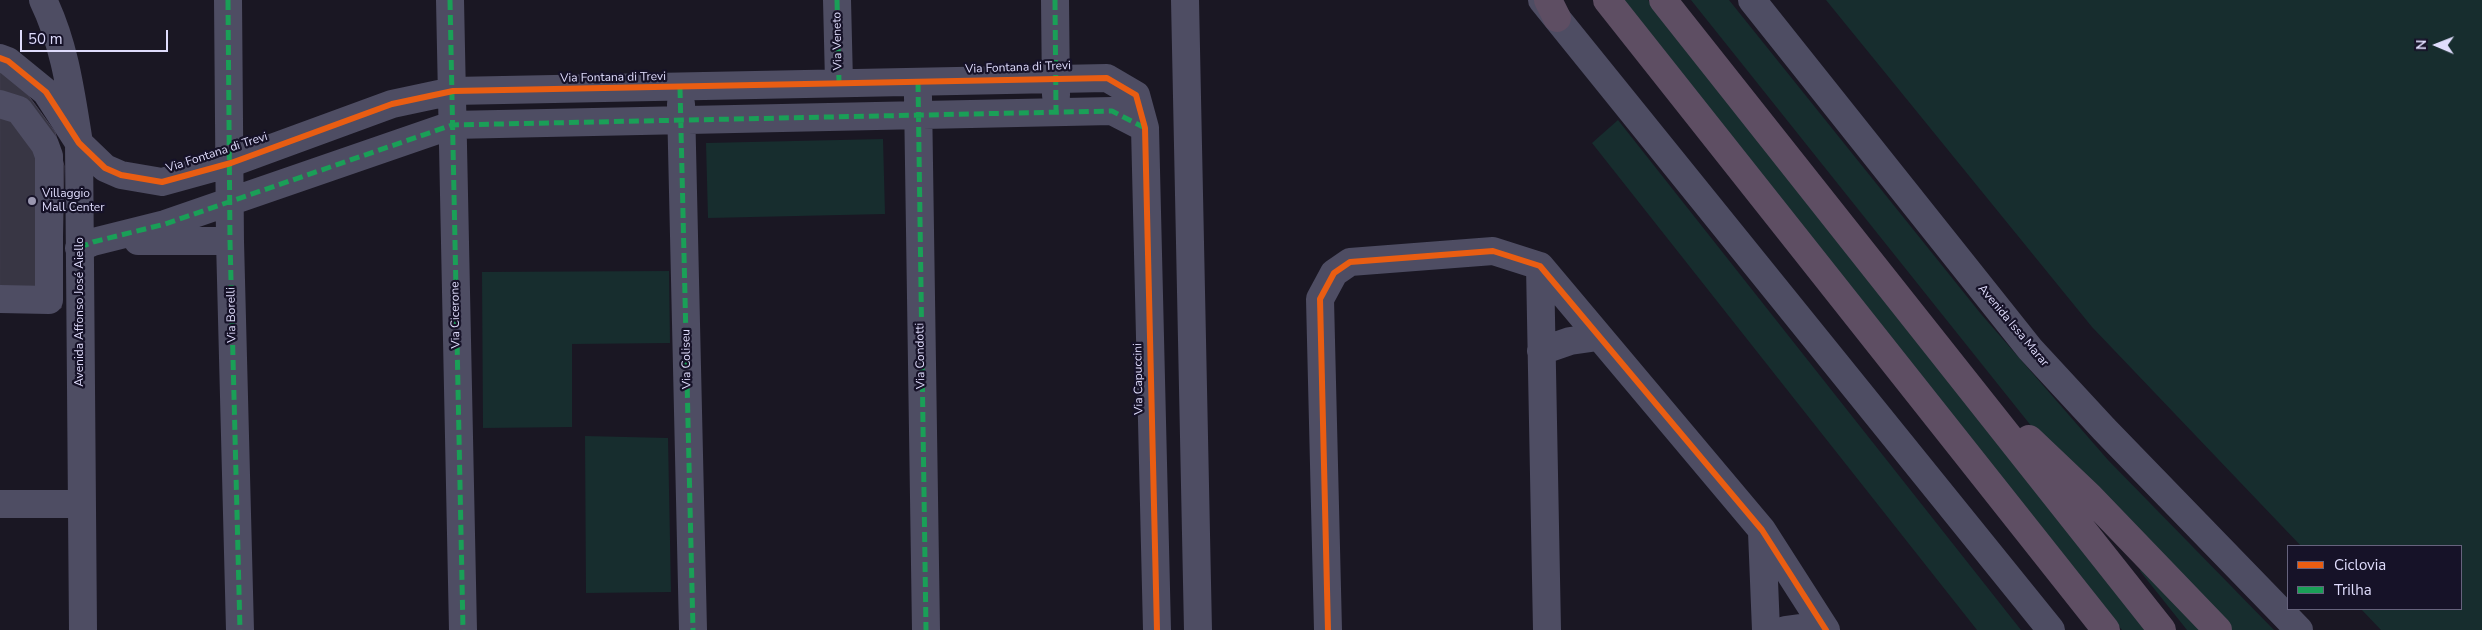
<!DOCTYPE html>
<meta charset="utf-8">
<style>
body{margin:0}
#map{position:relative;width:2482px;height:630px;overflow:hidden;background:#1a1723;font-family:"Nunito Sans",sans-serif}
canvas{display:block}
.legend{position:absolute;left:2287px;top:545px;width:175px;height:65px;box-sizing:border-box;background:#161228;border:1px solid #66637d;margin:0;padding:6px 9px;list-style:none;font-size:15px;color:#dfdcfc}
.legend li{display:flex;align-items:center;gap:10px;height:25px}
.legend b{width:25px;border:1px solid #66637d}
.north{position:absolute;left:2412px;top:20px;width:50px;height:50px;-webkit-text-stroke:4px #161228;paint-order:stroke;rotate:271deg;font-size:14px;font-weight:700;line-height:20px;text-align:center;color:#dfdcfc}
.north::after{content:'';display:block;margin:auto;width:18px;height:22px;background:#dfdcfc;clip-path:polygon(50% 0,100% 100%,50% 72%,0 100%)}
.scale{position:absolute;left:20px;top:30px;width:148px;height:22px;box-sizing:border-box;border:2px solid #dfdcfc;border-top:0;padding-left:6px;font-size:15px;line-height:18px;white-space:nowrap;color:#dfdcfc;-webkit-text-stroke:4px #161228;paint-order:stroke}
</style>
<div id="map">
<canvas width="2482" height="630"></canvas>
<ul class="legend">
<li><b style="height:6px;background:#e95d12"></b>Ciclovia</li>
<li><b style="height:6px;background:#1a9f57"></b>Trilha</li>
</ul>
<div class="north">N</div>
<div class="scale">50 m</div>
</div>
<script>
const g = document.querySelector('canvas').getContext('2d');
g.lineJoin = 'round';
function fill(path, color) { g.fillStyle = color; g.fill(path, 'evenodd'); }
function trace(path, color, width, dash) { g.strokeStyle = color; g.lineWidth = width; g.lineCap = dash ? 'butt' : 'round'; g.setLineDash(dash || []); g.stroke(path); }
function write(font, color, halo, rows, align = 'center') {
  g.font = font + ' "Nunito Sans",sans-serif'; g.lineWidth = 4.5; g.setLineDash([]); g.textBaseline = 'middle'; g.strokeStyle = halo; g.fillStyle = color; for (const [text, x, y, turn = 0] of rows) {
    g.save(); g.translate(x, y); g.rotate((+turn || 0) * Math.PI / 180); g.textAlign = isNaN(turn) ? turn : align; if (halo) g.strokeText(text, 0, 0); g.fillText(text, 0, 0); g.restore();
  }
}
fill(new Path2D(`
 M1622,0h26l497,630h-23z
 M1691,0h38l252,314 127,146 166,170h-44l-186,-188z
 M1826,0h656v630h-101l-20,-21h100v-63h-160l-209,-219z
 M1618,120l403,510h-44l-385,-487z
 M883,139l2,75 -177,4 -2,-75z
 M669,271l1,72 -98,1v83l-89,1 -1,-156z
 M585,436l83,2 3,154 -85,1z
 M2141,569l59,61h-13l-47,-59z`), '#172d2e');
const building = new Path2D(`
 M0,72l28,23 27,37 9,34 -3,142h-61z`);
fill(building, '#383644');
trace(building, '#474356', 1);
trace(new Path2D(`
 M43,0c22,45 28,94 36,143l4,487
 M228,0l2,241 10,389
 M450,0l13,630
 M837,0l2,82
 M1055,0l1,95
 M1185,0l13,630
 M1542,0l509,630
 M1752,0l278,349 74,80 195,201
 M0,58l8,3 38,31 33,51 26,25 16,7 41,7 69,-19 161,-59 61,-13 654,-13 29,17 9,33 12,502
 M918,97l8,533
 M0,104l19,6 26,35 4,11v144l-49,-1
 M681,104l12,526
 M138,241h92
 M79,248l14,-6 72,-18 287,-99 660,-14 33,17
 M1540,266l7,364
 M1541,351l29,-10 28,-4
 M0,504h82
 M1762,532l4,98
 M1328,630l-8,-331 14,-26 16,-11 143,-11 47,15 222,264 64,100
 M1785,630l37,-5`), '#4e4d63', 28);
trace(new Path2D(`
 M1548,0l9,18
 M1607,0l499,630
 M1663,0l499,630
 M2029,439l61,58 128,133`), '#5e4e63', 28);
trace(new Path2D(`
 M228,0l2,241 10,389
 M450,0l13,630
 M837,0l2,82
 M1055,0l1,111
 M918,82l8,548
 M680,88l13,542
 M79,248l14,-6 72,-18 287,-99 660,-14 33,17`), '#1a9f57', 5, [10, 5]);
trace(new Path2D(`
 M0,58l8,3 38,31 33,51 26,25 16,7 41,7 69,-19 161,-59 61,-13 654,-13 29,17 9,33 12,502
 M1328,630l-8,-331 14,-26 16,-11 143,-11 47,15 222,264 64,100`), '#e95d12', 6);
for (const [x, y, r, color] of [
 [32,201,5,"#9a97b0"]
]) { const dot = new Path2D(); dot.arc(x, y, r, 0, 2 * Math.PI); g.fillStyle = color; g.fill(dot); trace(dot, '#161228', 2); }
write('12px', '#dfdcfc', '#161228', [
 ["Via Veneto",838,41,-91],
 ["Via Fontana di Trevi",1018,68,-2],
 ["Via Fontana di Trevi",613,78,-1],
 ["Via Fontana di Trevi",217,153,-18],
 ["Avenida Affonso José Aiello",80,312,-90],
 ["Via Borelli",232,315,-91],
 ["Via Cicerone",456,315,-91],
 ["Avenida Issa Marar",2013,326,50],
 ["Via Condotti",921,356,-91],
 ["Via Coliseu",687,359,-91],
 ["Via Capuccini",1139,379,-91]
]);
write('12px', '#dfdcfc', '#161228', [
 ["Villaggio",42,194],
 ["Mall Center",42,208]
], 'left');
</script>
